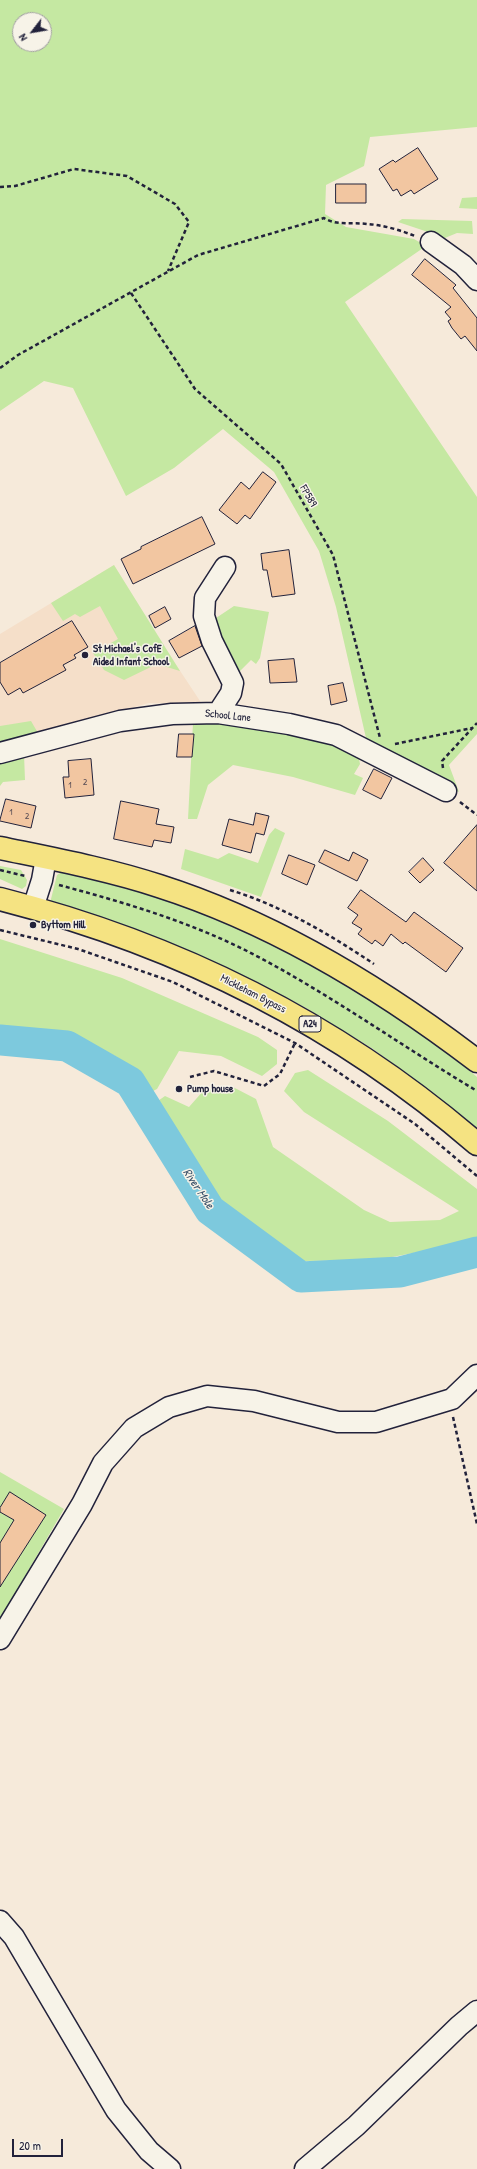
<!DOCTYPE html>
<style>
body{margin:0}
#map{position:relative;width:477px;height:2169px;overflow:hidden;background:#f6eada;font-family:"Patrick Hand",sans-serif}
canvas{display:block}
.north{position:absolute;left:12px;top:12px;width:40px;height:40px;box-sizing:border-box;background:#f7f3e8;border:1px solid #a29fa3;border-radius:50%;rotate:239deg;font-size:11px;font-weight:700;line-height:16px;text-align:center;color:#22223b}
.north::after{content:'';display:block;margin:auto;width:14px;height:18px;background:#22223b;clip-path:polygon(50% 0,100% 100%,50% 72%,0 100%)}
.scale{position:absolute;left:12px;top:2139px;width:51px;height:18px;box-sizing:border-box;border:2px solid #22223b;border-top:0;padding-left:5px;font-size:12px;line-height:14px;white-space:nowrap;color:#22223b;-webkit-text-stroke:3px #f7f3e8;paint-order:stroke}
</style>
<div id="map">
<canvas width="477" height="2169"></canvas>
<div class="north">N</div>
<div class="scale">20 m</div>
</div>
<script>
const g = document.querySelector('canvas').getContext('2d');
g.lineJoin = 'round';
function fill(path, color) { g.fillStyle = color; g.fill(path, 'evenodd'); }
function trace(path, color, width, dash) { g.strokeStyle = color; g.lineWidth = width; g.lineCap = dash ? 'butt' : 'round'; g.setLineDash(dash || []); g.stroke(path); }
function write(font, color, halo, rows, align = 'center') {
  g.font = font + ' "Patrick Hand",sans-serif'; g.lineWidth = 3; g.setLineDash([]); g.textBaseline = 'middle'; g.strokeStyle = halo; g.fillStyle = color; for (const [text, x, y, turn = 0] of rows) {
    g.save(); g.translate(x, y); g.rotate((+turn || 0) * Math.PI / 180); g.textAlign = isNaN(turn) ? turn : align; if (halo) g.strokeText(text, 0, 0); g.fillText(text, 0, 0); g.restore();
  }
}
fill(new Path2D(`
 M114,565l45,74 43,65 -53,-1 -149,41v-110z`), '#f5dfc9');
fill(new Path2D(`
 M0,0h477v127l-107,10 -6,29 -38,19 -1,29 21,13 68,12 12,7 -81,56 132,195v237l-28,31 10,27 -93,-54 -30,-131 -17,-56 -45,-79 -51,-43 -49,39 -48,28 -53,-108 -29,-7 -44,30zM20,20h24v24h-24z
 M477,197v12l-18,-1 3,-10z
 M402,219l70,2 1,13 -16,-1 -17,7 -15,-9 -27,-9z
 M114,565l66,106 -23,-7 -33,16 -20,-10 -11,-17 25,-14 -18,-33 -20,11 -5,-3 -12,7 -12,-18z
 M234,606l35,6 -9,46 -4,6 -5,-4 -14,14 -18,-33 -3,-23z
 M31,721l7,12 -38,11v-18z
 M215,721l111,19 32,14 2,10 -6,10 9,4 -8,17 -62,-18 -60,-12 -25,20 -11,34h-9l5,-96z
 M24,754l1,26 -22,2 -3,4v-26z
 M275,828l10,5 -24,64 -80,-28 4,-20 33,10 11,-6 29,10 11,-28z
 M0,866l21,4 6,10 -1,6 -4,3 -22,-10z
 M66,869l82,23 84,31 141,73 60,43 44,38v51l-47,-37 -57,-42 -67,-41 -76,-39 -87,-37 -93,-29 7,-28z
 M0,939l122,39 136,59 19,13v14l-15,12 -41,-20 -42,-5 -22,38 -8,4c-5,-8 -10,-16 -16,-23 -28,-30 -89,-35 -127,-42l-6,1z
 M308,1070l80,51 89,68v52l-101,19 -72,1 -89,-62 -60,-96 10,-7 24,11 15,-17 27,-4 25,13 17,48 91,63 26,12 50,-2 19,-9 -155,-99 -20,-21 11,-18z
 M0,1472l64,37 -64,110z`), '#c5e8a2');
trace(new Path2D(`
 M0,1040l67,6 63,36 80,128 91,67 99,-5 77,-20`), '#7dc9dd', 31);
const building = new Path2D(`
 M418,148l20,31 -24,15 -3,-4 -10,6 -4,-7 -4,2 -14,-22 14,-9 2,2z
 M336,184h30v19h-30z
 M425,259l31,26 -3,3 24,30v33l-12,-15 -4,3 -9,-11 -4,-7 3,-2 -6,-7 6,-5 -39,-32z
 M263,472l13,10 -26,37 -5,-4 -8,9 -18,-14 22,-28 8,7z
 M202,517l13,27 -82,40 -12,-25 20,-10v-2z
 M289,550l6,44 -23,3 -5,-27h-4l-2,-16z
 M165,607l6,12 -16,9 -6,-12z
 M72,621l16,26 -14,8 2,3 -13,7 3,5 -43,23 -3,-5 -12,7 -8,-13v-19z
 M195,626l7,20 -23,12 -10,-17z
 M294,659l3,23 -27,1 -2,-22z
 M343,683l4,18 -16,4 -3,-19z
 M179,734h15l-2,23h-15z
 M91,759l3,36 -29,3 -2,-21h6l-1,-16z
 M374,769l18,9 -11,21 -18,-9z
 M6,799l30,7 -5,22 -31,-7z
 M121,801l38,8 -3,15 18,3 -3,16 -17,-3 -2,7 -38,-8z
 M256,813l13,3 -5,19 -8,-2 -5,20 -29,-8 7,-26 24,6z
 M477,825v66l-33,-28z
 M325,850l24,11 4,-9 15,8 -11,21 -38,-19z
 M289,855l26,10 -8,20 -25,-11z
 M423,858l11,12 -14,13 -11,-11z
 M361,890l45,32 8,-10 49,36 -17,24 -41,-30 -2,2 -12,-10 -8,12 -8,-6 -3,4 -14,-10 4,-5 -10,-6 6,-8 -10,-7z
 M10,1492l36,23 -46,72v-44l14,-23 -14,-8v-4z`);
fill(building, '#f2c6a1');
trace(building, '#22223b', 1);
const minor = new Path2D(`
 M431,242l32,23 14,15
 M218,713l13,-20 2,-10 -21,-42 -8,-25 1,-18 20,-31
 M0,753l120,-32 52,-7 46,-1 71,11 47,11 110,56
 M33,908l9,-28 4,-22
 M0,1639l82,-135 21,-41 31,-35 35,-21 38,-11 47,5 84,21h38l76,-23 25,-24
 M0,1921l14,16 102,173 33,41 21,18
 M305,2169l51,-43 103,-100 18,-15`);
const highway = new Path2D(`
 M0,848c53,11 107,21 159,38 116,37 221,101 318,175
 M0,899c177,45 338,125 477,245`);
trace(minor, '#22223b', 23);
trace(highway, '#22223b', 25);
trace(new Path2D(`
 M0,187l15,-1 59,-17 53,7 48,28 14,18 -21,49
 M131,293l64,96 86,75 52,91 47,183
 M0,368l18,-13 180,-100 126,-37c13,8 28,4 43,6 16,1 33,6 48,12
 M395,744l77,-16
 M443,768l-1,-7 35,-38
 M460,802l17,13
 M0,870l25,6
 M59,885c64,17 128,36 188,66 80,41 153,94 230,140
 M230,890c52,16 99,44 144,74
 M0,930l78,19 95,33 122,61 120,81 62,52
 M190,1077l24,-6 50,15 16,-12 15,-31
 M453,1417l24,107`), '#22223b', 2.5, [4, 3]);
trace(minor, '#f7f3e8', 20);
trace(highway, '#f5e382', 22);
for (const [x, y, r, color] of [
 [85,655,4,"#22223b"],
 [33,925,4,"#22223b"],
 [179,1089,4,"#22223b"]
]) { const dot = new Path2D(); dot.arc(x, y, r, 0, 2 * Math.PI); g.fillStyle = color; g.fill(dot); trace(dot, '#f7f3e8', 1.5); }
write('9px', '#564b54', null, [
 ["2",85,783],
 ["1",70,786],
 ["1",11,813],
 ["2",27,817]
]);
for (const [x, y, w] of [
 [310,1024,22]
]) { const box = new Path2D(); box.roundRect(x - w / 2, y - 8, w, 16, 3); g.fillStyle = '#f7f3e8'; g.fill(box); trace(box, '#22223b', 1); }
write('bold 10px', '#22223b', null, [
 ["A24",310,1024]
]);
write('11px', '#22223b', '#f7f3e8', [
 ["FP589",308,496,60],
 ["School Lane",228,716,6],
 ["Mickleham Bypass",253,994,27]
]);
write('bold 11px', '#22223b', '#f7f3e8', [
 ["St Michael's CofE",93,649],
 ["Aided Infant School",93,662],
 ["Byttom Hill",41,925],
 ["Pump house",187,1089]
], 'left');
write('italic 12px', '#3d546c', '#f7f3e8', [
 ["River Mole",198,1189,56]
]);
</script>
